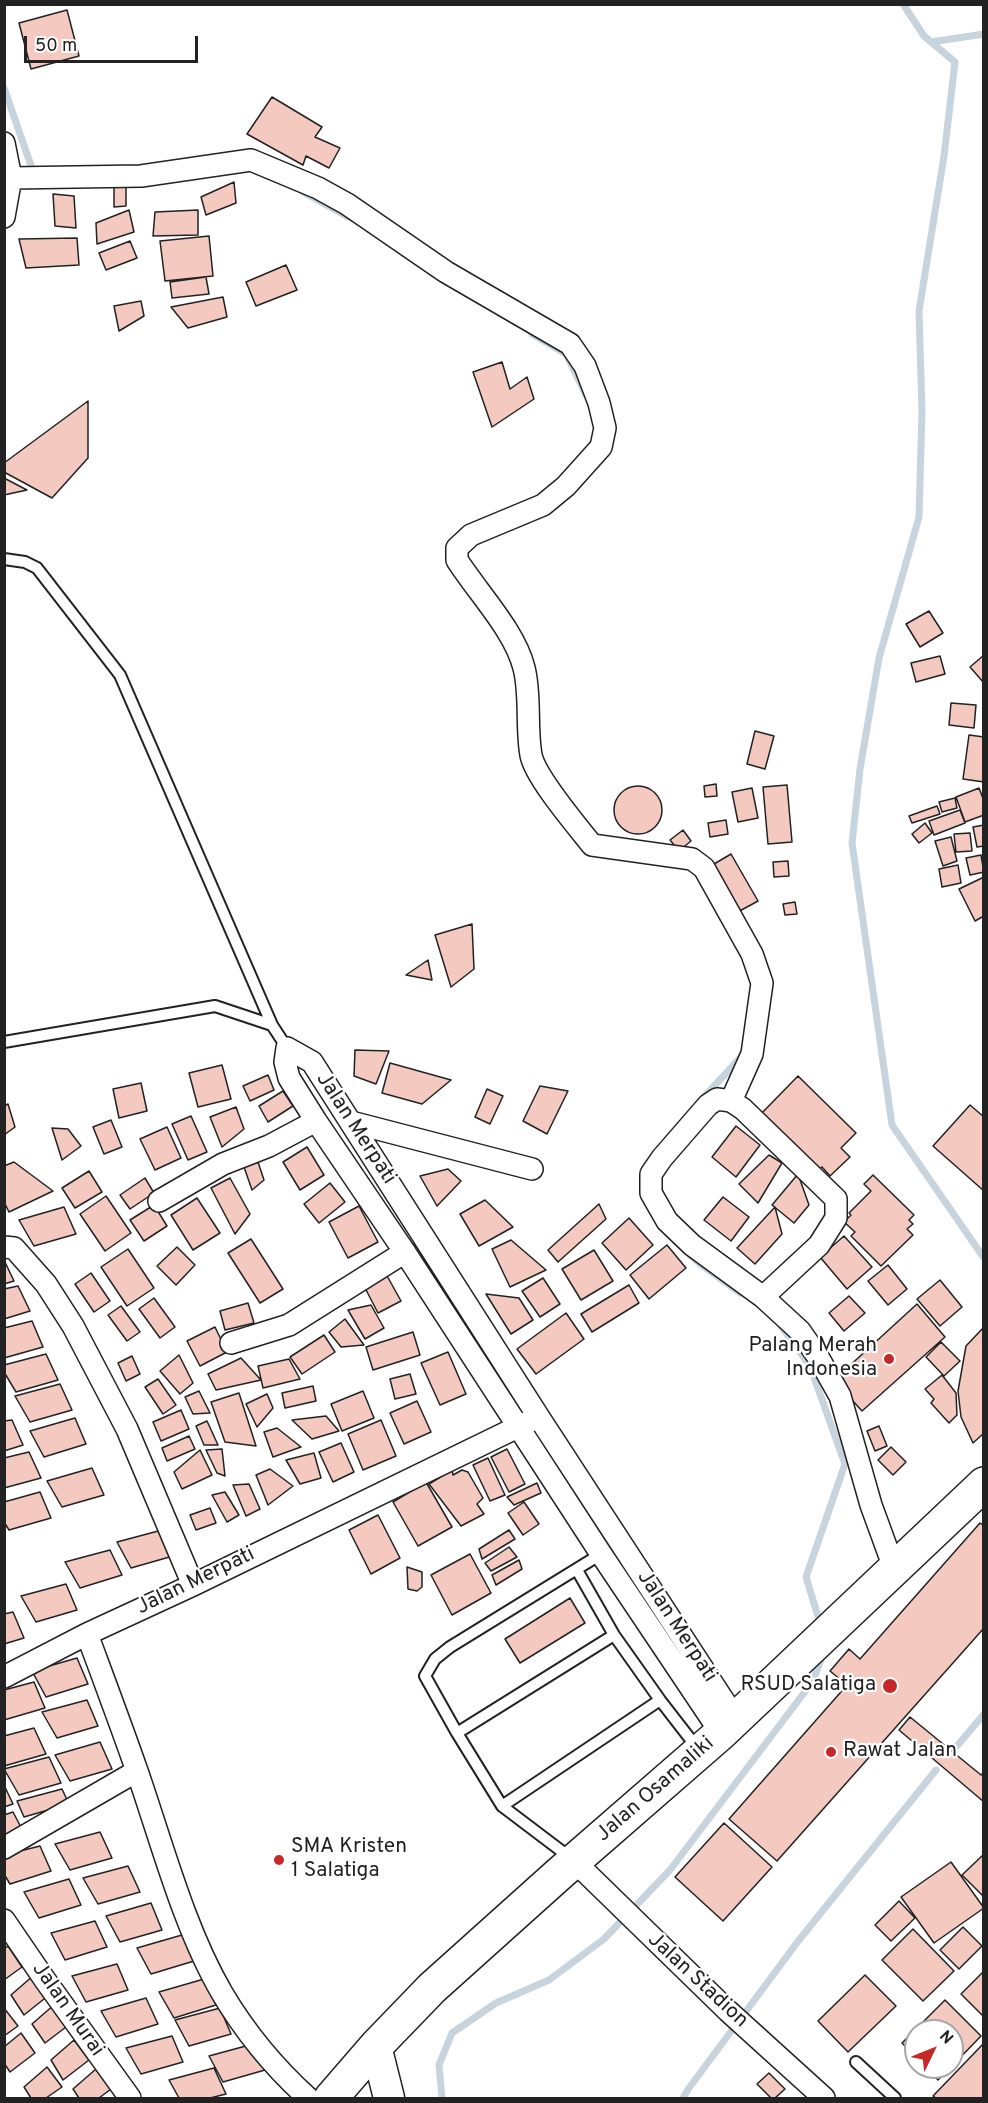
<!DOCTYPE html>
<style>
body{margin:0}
#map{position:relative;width:988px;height:2103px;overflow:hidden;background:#fff;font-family:Overpass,sans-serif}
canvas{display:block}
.frame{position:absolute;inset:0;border:6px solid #222;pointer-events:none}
.north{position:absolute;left:904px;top:2019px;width:60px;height:60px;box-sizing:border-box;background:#fff;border:2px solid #a7a7a7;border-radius:50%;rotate:47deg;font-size:16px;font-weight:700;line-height:24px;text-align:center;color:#222}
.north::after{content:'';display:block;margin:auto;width:21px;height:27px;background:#c62828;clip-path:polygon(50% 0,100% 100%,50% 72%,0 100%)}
.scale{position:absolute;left:24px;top:36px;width:174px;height:27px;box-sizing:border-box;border:3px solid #222;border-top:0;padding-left:8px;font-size:18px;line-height:21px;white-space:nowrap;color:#222;-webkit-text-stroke:4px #fff;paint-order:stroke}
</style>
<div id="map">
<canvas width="988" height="2103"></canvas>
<div class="frame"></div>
<div class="north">N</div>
<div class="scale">50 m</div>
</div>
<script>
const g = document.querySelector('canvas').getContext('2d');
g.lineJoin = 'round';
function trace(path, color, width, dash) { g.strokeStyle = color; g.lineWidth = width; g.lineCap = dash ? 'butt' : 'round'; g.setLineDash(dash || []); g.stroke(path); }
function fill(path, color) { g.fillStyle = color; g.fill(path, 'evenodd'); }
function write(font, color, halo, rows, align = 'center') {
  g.font = font + ' Overpass,sans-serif'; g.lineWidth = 4.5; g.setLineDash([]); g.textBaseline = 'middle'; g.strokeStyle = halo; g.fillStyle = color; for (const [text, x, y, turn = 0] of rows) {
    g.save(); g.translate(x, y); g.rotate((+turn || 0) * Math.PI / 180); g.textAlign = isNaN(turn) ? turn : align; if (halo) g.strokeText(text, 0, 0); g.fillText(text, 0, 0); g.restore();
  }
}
trace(new Path2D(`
 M903,4l21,32 31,26 -11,94 -25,155 3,100 -3,106 -40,141 -19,111 -8,74 40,282 92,133
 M931,42l53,-8
 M4,88l30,86
 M303,192l45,25
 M532,334l34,20 20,41
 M705,1096l37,-40
 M689,1254l11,10 40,29
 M781,1326l29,40 35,98 -39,113 14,46
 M957,1746l27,-32
 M442,2098l-3,-33 13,-32 44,-30 53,-23 55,-41 66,-69 143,-189 10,-27
 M683,2098l6,-10 110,-148 137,-170`), '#c7d3dd', 7);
const building = new Path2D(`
 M67,10l12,46 -48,13 -12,-46z
 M272,97l50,30 -7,10 25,11 -11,20 -23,-12 -3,9 -56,-31z
 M114,180h12v26l-12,1z
 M234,182l2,21 -30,12 -5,-18z
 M53,194l21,2 2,32 -21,-2z
 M129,210l5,22 -37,12 -1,-21z
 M198,210v25l-45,1 2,-24z
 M209,236l4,40 -48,5 -5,-40z
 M77,238l2,27 -53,3 -7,-29z
 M130,241l7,17 -31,12 -7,-17z
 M286,265l11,25 -41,16 -10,-24z
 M206,277l3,17 -37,4 -2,-16z
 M223,297l4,20 -39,11 -17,-21z
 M141,301l3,15 -25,15 -5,-25z
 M502,362l8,27 17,-12 7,22 -42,28 -19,-55z
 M88,401v57l-36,40 -48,-26v-9z
 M4,478l23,12 -23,5z
 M929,611l14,22 -23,14 -14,-23z
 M984,655v28l-14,-16z
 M940,656l5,18 -29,8 -5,-19z
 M951,703l25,2 -2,23 -25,-3z
 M755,731l19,5 -9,33 -18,-5z
 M969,735l15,2v45l-21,-3z
 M716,784l1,12 -12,1 -1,-11z
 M787,785l5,57 -24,2 -5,-57z
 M614 810a24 24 0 1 1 48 0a24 24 0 1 1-48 0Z
 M752,788l6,30 -20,4 -6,-30z
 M979,788l5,13v14l-19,7 -9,-25z
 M955,798l2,10 -15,4 -3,-10z
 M937,806l3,8 -28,9 -3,-7z
 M960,810l5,13 -31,12 -5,-14z
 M726,820l2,14 -18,3 -2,-14z
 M925,823l7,10 -13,10 -7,-9z
 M984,825v21l-7,1 -4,-20z
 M683,830l8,11 -12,10 -9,-11z
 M970,833l2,18 -16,1 -2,-18z
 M951,837l6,24 -14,5 -8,-25z
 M731,854l27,47 -22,12 -27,-46z
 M981,855l3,17 -14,3 -4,-17z
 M788,861l1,15 -15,1 -1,-15z
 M958,865l3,18 -19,4 -3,-18z
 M984,877v39l-9,5 -16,-32z
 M795,902l2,12 -12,1 -2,-11z
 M472,924l2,45 -23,18 -16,-52z
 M428,960l4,20 -26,-5z
 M355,1050l34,1 -13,33 -22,-8z
 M390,1063l61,17 -29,24 -40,-11z
 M222,1065l9,34 -33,8 -9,-34z
 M268,1075l6,15 -24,11 -7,-15z
 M798,1076l58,57 -15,15 9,9 -20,19 -8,-9 -8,7 -56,-57z
 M141,1083l6,28 -28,7 -6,-29z
 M540,1086l28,5 -21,43 -24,-13z
 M487,1089l16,7 -13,28 -15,-7z
 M283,1091l10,15 -25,16 -9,-16z
 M8,1104l7,23 -11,8v-29z
 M970,1105l14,12v74l-51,-45z
 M236,1107l8,22 -22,18 -12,-30z
 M191,1116l16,36 -19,8 -16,-36z
 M111,1120l11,27 -18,7 -11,-27z
 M736,1126l24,19 -24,32 -24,-20z
 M167,1127l14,31 -26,12 -15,-31z
 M52,1128l16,1 13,17 -19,14z
 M307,1147l17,28 -24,15 -17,-28z
 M769,1155l13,8 -24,40 -19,-19z
 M14,1162l39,29 -44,21 -5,-10v-36z
 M258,1162l6,18 -12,10 -8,-23z
 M448,1169l13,12 -24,25 -17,-30z
 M89,1171l13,21 -27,16 -13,-20z
 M798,1174l11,31 -15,18 -22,-18z
 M873,1175l41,40 -5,5 4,4 -6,5 6,6 -32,31 -30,-30 4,-4 -11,-10 7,-7 -2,-2 22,-22 -7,-7z
 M145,1178l9,15 -24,16 -10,-14z
 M230,1178l20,36 -15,20 -24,-46z
 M330,1183l15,19 -26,21 -15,-19z
 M106,1196l25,37 -26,18 -25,-37z
 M723,1197l26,20 -18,24 -27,-21z
 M197,1198l23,35 -27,17 -22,-35z
 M485,1200l28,27 -34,19 -19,-32z
 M599,1204l7,15 -48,43 -10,-12z
 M154,1205l13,21 -23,15 -14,-21z
 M359,1206l19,36 -30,16 -19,-36z
 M64,1207l12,27 -42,12 -15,-26z
 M775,1207l7,27 -27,30 -18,-16z
 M629,1218l24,27 -27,25 -24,-27z
 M844,1236l28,31 -25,22 -27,-32z
 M251,1239l32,50 -23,14 -32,-50z
 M511,1240l35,30 -36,17 -18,-38z
 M667,1245l19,23 -37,31 -19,-24z
 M177,1247l18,18 -19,20 -19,-19z
 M128,1249l26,39 -27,18 -26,-39z
 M594,1250l19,31 -32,19 -19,-31z
 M4,1260l10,21 -10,3z
 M888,1265l19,24 -19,16 -20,-24z
 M91,1273l19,28 -16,11 -19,-28z
 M386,1274l15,27 -23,12 -14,-27z
 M543,1278l17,26 -20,13 -18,-26z
 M940,1280l22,27 -22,19 -23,-27z
 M629,1285l10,18 -47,29 -11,-18z
 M18,1286l12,25 -26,8v-30z
 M486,1294l33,4 14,22 -22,14z
 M849,1296l16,17 -21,18 -15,-18z
 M154,1298l21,29 -15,11 -21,-29z
 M248,1303l6,20 -29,7 -5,-19z
 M917,1304l28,33 -83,74 -28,-31z
 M371,1305l13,23 -19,11 -17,-29z
 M121,1306l19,26 -13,9 -19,-26z
 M566,1313l18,26 -48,35 -19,-25z
 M345,1319l19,26 -23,2 -12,-15z
 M32,1321l11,26 -39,11v-30z
 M215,1327l12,25 -27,14 -13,-25z
 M984,1327v106l-11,10 -12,-26 -3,-26 8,-45z
 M413,1332l7,23 -47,15 -7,-23z
 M324,1335l11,17 -33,22 -12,-17z
 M941,1342l19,19 -16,15 -18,-19z
 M448,1352l18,42 -26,11 -19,-42z
 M46,1354l12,26 -42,12 -12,-20v-7z
 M179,1355l14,28 -13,11 -20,-23z
 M132,1356l8,18 -14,7 -8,-18z
 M241,1358l20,22 -45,10 -8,-16z
 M289,1359l11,20 -37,9 -5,-22z
 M410,1374l6,20 -21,5 -5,-20z
 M942,1375l14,18 1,22 -8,8 -18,-20 3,-4 -9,-10z
 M158,1379l18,26 -13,9 -18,-27z
 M60,1384l12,26 -42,12 -15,-26z
 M313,1386l3,15 -31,7 -3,-15z
 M199,1391l11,22 -17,1 -8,-17z
 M363,1391l11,27 -32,13 -11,-27z
 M239,1393l17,53 -31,-4 -14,-40z
 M267,1394l6,14 -16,19 -11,-23z
 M417,1401l14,31 -27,12 -14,-31z
 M181,1410l8,19 -28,12 -8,-19z
 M326,1416l13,15 -27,8 -20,-19z
 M75,1418l11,26 -42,13 -14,-26z
 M12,1420l11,25 -19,6v-30z
 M381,1420l15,36 -33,14 -15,-36z
 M207,1421l11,24h-14l-8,-19z
 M879,1426l8,20 -12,5 -8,-20z
 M277,1428l24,19 -28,10 -9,-25z
 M189,1436l6,13 -28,12 -5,-13z
 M341,1443l13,29 -21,10 -14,-30z
 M891,1447l15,15 -13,13 -15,-15z
 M222,1449l3,27 -8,-3 -11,-23z
 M507,1449l18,35 -16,8 -18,-35z
 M200,1450l12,25 -30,14 -8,-17z
 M29,1452l12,26 -37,10v-30z
 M314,1453l7,25 -21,6 -14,-24z
 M488,1458l17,37 -15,6 -17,-36z
 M92,1468l12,27 -42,12 -15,-26z
 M270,1469l23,17 -25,19 -12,-30z
 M452,1470l1,5 9,-5 6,2 15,26 -6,6 7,10 -23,12 -32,-42z
 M426,1482l26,45 -34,19 -25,-44z
 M537,1483l4,10 -27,12 -7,-8z
 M249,1484l11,25 -14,7 -13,-31z
 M40,1492l11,26 -42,12 -5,-8v-20z
 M225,1492l14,23 -12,7 -15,-27z
 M524,1502l15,22 -16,11 -15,-22z
 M210,1508l6,15 -20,7 -6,-15z
 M378,1515l22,43 -29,16 -22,-44z
 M980,1523l4,3v102l-207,233 -48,-42 118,-134 -17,-14 19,-22 11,10z
 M162,1530l11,26 -42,12 -14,-26z
 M509,1530l6,9 -33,20 -3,-10z
 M509,1547l8,10 -26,14 -6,-8z
 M110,1550l12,25 -42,13 -15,-26z
 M470,1554l21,39 -39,22 -21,-40z
 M519,1560l3,9 -26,16 -4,-10z
 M407,1567l15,5v15l-5,4 -9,-2z
 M66,1584l11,26 -41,12 -15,-26z
 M570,1598l15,25 -65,40 -15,-24z
 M13,1612l11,26 -20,6v-30z
 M77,1658l11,26 -42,13 -14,-26z
 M34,1682l11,26 -41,12v-30z
 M87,1700l11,26 -41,12 -15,-26z
 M910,1717l71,58 3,-3v30l-85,-72z
 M34,1728l12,26 -42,12v-30z
 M100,1742l12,27 -42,12 -15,-26z
 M49,1757l12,26 -42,12 -15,-26z
 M4,1785l9,19 -9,3z
 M62,1789l7,15 -45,13 -7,-16z
 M13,1812l10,19 -19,6v-22z
 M724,1823l48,44 -49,54 -48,-44z
 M100,1832l12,26 -42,12 -15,-26z
 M40,1846l11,25 -41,13 -6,-10v-19z
 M984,1854v43l-22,-22z
 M951,1862l33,46 -50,35 -33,-46z
 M128,1866l12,26 -42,12 -15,-26z
 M69,1879l12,26 -42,13 -15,-26z
 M899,1901l16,17 -24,23 -16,-16z
 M151,1903l11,27 -42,12 -14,-26z
 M95,1921l12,26 -42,13 -14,-27z
 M963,1927l19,19 -23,23 -19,-19z
 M913,1929l41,42 -31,30 -41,-41z
 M182,1935l12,26 -43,13 -14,-26z
 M8,1946l14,21 -18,13v-31z
 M117,1964l11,26 -42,12 -14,-26z
 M984,1971v46l-23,-23z
 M34,1975l15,20 -25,20 -13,-20z
 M865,1975l31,31 -48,46 -30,-31z
 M204,1979l12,26 -42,13 -15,-26z
 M146,1998l12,26 -42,13 -15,-26z
 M945,2000l36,36 -29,30v-35h-36v26l-14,-14z
 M55,2004l15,20 -25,19 -13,-19z
 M4,2008l14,18 -14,10z
 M220,2008l11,26 -42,12 -14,-26z
 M21,2033l14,20 -25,19 -6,-9v-16z
 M172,2036l11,26 -42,12 -15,-26z
 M74,2040l15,20 -26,20 -12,-20z
 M984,2043v55h-48l-3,-2z
 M253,2044l12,26 -42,12 -14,-26z
 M47,2067l15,20 -16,11h-15l-7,-11z
 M926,2067h25l-13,13z
 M214,2068l12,26 -16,4h-31l-10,-18z
 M96,2069l15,20 -12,9h-20l-6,-9z
 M769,2073l16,16 -10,9h-4l-14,-14z`);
fill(building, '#f3c9c0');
trace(building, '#222', 1.5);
const lane = new Path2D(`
 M4,559l21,3 12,6 83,107 152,350 15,23
 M4,1042l211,-36 57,19
 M614,1635l46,65 38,49
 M457,1733l157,-98 -37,-65
 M502,1806l158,-106
 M572,1859l-70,-53 -45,-73 -32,-57 10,-17 15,-12 151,-93
 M856,2062l39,36`);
const street = new Path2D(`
 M4,143l7,35 -7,39
 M11,178l130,-2 110,-16 67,28 29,16 99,68 124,72 15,22 14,37 6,25 -4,19 -35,39 -23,19 -72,30 -14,13v12c21,33 58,71 67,108 7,26 2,60 7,87 4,22 46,71 61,90l100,14 12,9 48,86 10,29 -10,71 -21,47
 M351,1122l181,47
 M159,1201l64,-37 46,-18 47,-25
 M4,1247l10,1 32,36 27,42 54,103 66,156
 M763,1297l56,-52 17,-27v-19l-93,-90 -12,-8 -14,-2 -9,6 -46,53 -11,16v19l16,28 25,24 71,52 37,34 18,26 22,39 31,109 23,63
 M231,1343l58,-18 116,-73
 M87,1634c17,46 34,91 50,137 25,72 47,157 85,222 23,39 53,75 86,105
 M4,1677l83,-43 106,-49 337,-164
 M721,1733l-120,-179 -197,-303 -88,-130 -27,-43 -4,-16 2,-14 25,14 226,354 197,302
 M4,1848l133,-77
 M574,1861l154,150 96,87
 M4,1920l41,60 85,118`);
const secondary = new Path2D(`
 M376,2046l13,52`);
const primary = new Path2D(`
 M331,2098l45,-52 56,-58 127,-114 162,-141 263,-249`);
trace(lane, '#222', 14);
trace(street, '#222', 24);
trace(secondary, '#222', 33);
trace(primary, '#222', 36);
trace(lane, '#fff', 10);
trace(street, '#fff', 21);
trace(secondary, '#fff', 30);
trace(primary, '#fff', 33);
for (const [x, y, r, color] of [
 [889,1359,6,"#c62828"],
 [890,1686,8,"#c62828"],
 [831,1752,6,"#c62828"],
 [279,1860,6,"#c62828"]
]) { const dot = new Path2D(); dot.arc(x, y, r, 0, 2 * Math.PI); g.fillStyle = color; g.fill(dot); trace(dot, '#fff', 2); }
write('21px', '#222', '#fff', [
 ["Jalan Merpati",355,1129,57],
 ["Jalan Merpati",196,1582,-26],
 ["Jalan Merpati",676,1627,57],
 ["Jalan Osamaliki",656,1790,-41],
 ["Jalan Stadion",697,1981,43],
 ["Jalan Murai",67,2010,55]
]);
write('21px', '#222', '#fff', [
 ["Palang Merah",877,1347],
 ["Indonesia",877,1371],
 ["RSUD Salatiga",876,1686],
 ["Rawat Jalan",843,1752,"left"],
 ["SMA Kristen",291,1848,"left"],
 ["1 Salatiga",291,1872,"left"]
], 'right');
</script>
